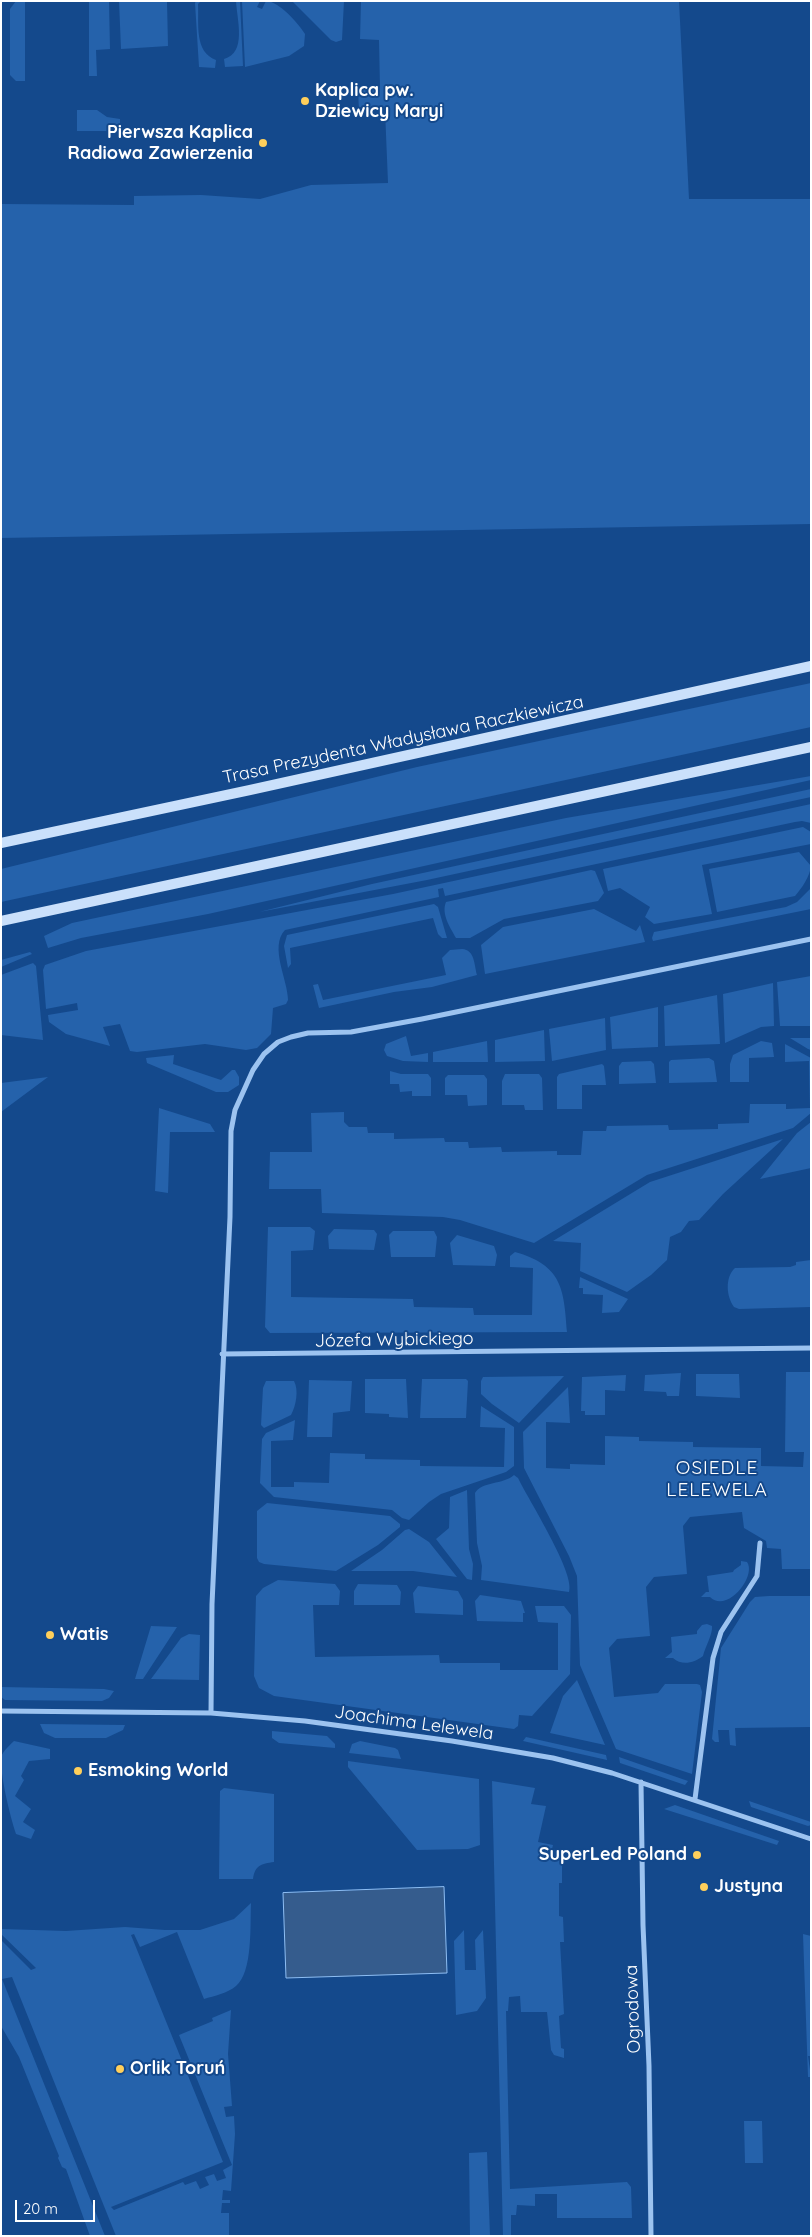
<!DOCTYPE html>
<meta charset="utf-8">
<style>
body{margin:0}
#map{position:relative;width:812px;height:2237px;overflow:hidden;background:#14498c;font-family:Quicksand,sans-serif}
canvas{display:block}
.frame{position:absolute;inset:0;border:2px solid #fff;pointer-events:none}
.scale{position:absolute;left:15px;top:2200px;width:80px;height:22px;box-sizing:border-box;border:2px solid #fff;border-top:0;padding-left:6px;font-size:15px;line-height:18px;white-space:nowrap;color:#fff;-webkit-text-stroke:4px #14498c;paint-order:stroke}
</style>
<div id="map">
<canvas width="812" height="2237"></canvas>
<div class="frame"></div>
<div class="scale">20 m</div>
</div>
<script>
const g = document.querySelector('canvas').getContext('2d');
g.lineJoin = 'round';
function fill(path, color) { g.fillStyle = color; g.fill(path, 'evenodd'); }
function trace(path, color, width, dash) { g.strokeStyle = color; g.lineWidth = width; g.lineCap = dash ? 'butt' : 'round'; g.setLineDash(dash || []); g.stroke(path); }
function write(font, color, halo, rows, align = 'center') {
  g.font = font + ' Quicksand,sans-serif'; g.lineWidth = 4; g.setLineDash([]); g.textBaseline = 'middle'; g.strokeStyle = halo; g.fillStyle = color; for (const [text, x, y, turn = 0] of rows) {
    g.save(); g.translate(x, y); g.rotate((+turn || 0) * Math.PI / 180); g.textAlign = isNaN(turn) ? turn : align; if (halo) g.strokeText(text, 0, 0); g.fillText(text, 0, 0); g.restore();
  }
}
fill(new Path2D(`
 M16,1h9v80h-9l-6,-6v-66z
 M89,1h20l1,48 -14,1 1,26h-8z
 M119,1h48l1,45 -47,3z
 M196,1h5l-3,3c1,20 -4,48 18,56l-1,8 -16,-1 -4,-64z
 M236,1h4l3,65 -18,1 -1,-8c23,-6 13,-39 12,-58z
 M242,1h18l-3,6 5,2 4,-8c13,0 33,23 39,33l-1,12 -15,10 -44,11z
 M292,1h52l-2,39 -6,2 -5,-2z
 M361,1h318l10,198h122v325l-810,14v-334l133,1v-9l67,-1 59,4 51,-14 77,-2 -3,-73 -26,1 -1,-22 22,-1 -1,-48 -19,-1z
 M77,110h20l10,7 13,2v12h-43z
 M811,683v44l-810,175v-33l416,-102z
 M811,776v4l-603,134 -127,24 -33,10 -4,-12 28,-13 494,-105z
 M811,789v8l-384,83 -168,32 113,-28z
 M811,804v19l-9,-2 -7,1 -350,74 -2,-8 -5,1 1,8 -154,33c-16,17 3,50 3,70l-2,4 -13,4 -2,26 -14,14 -11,2 -41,-6 -68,8 -7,-1 -10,-27 -17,3 7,19 -44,-12 -17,-12 -1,-7 30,-5 -1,-7 -31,6 -3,-39 2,-5 41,-14 307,-57z
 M803,827l8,5v12l-109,21 10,49 -58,10 -9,-7 5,-10 -30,-19 -12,3 -5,-22z
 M799,852l12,14c-1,10 -9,22 -16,30l-78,16 -8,-43z
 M591,870l4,1 9,22 -6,8 -94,18 -34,19h-14c-6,-11 -15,-24 -10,-36z
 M811,888v21l-158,32 -1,-3 2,-6 132,-25 11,-5z
 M434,904l4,3 9,31h-5l-4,-4 -5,-16 -143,30 1,16 -3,4 -4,-22 3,-11z
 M594,909l42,22 4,-6 5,17 -160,32 -4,-29 22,-18z
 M462,949c13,1 12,15 15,26l-45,12 -38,5 -75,16 -6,-23 5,-1 5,16 123,-25 -4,-17 8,-8z
 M30,952l2,2 -31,13v-7z
 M33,963l3,3 7,74 -42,-5v-60z
 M811,976v50h-31l-3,-44z
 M773,983l1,43 -13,1 -36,16 -2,-49z
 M717,995l3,49 -55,2 -1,-40z
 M658,1007v40l-46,2 -2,-32z
 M605,1018l1,32 -54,11 -3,-32z
 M544,1030l1,31 -50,1v-22z
 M406,1036l5,20 17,-3v9l-25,-1 -16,-5 -3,-6 2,-6z
 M790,1038h21v12l-3,-1z
 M487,1041l1,21h-55v-10z
 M761,1041l11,2 2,14 -25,1v24h-19v-18l3,-9z
 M785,1044l26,14v55l-18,15 -146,47 -113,68 -74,-23 -17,-3 -121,-4 -1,-24h-52l1,-37h42l-1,-39 33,-1v10l5,5h18l1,6h26v6l50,-1 1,4h23l1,6 32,-1 1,5 55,-1v4h24l2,-24h23l1,-5 61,-1 1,5 49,-1v-5l31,-1 1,-19h36v5l24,-1 -1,-47 -24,1z
 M174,1055l-1,9 48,16 11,-10h3l4,7v8l-11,7h-12l-69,-29 -1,-5z
 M709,1058l5,3 3,21 -48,1v-21l2,-2z
 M651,1061l3,3 2,19 -37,1v-18l3,-4z
 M602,1064l2,2 2,19h-24v24h-25v-32l2,-3z
 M390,1071l11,3h27l3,4v18h-19v-5l-12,1 -1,-8h-9z
 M505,1074h34l3,4 1,32h-18l-1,-5h-22v-24z
 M448,1075h36l3,4v26l-19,1 -1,-11h-22v-17z
 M48,1077l-47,35v-29z
 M159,1108l51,16 5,8h-45l-2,61 -13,-2z
 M811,1122v46l-51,11 37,-46z
 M783,1139l-60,55 -24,26 -10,1 -8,11 -11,5 -3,23 -16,15 -24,17 -47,-21 1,-28 -28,-2 97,-59z
 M268,1227h42l5,4 -2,19 -22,1v46l122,2 1,8 59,1 1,7h58l1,-47 -23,-1v-11l5,-4c47,13 49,37 52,80l-297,1 -5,-6z
 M334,1229l40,1 3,4 -3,16 -45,-1 -1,-13z
 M393,1231h41l3,6 -2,20h-44l-2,-22z
 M457,1235l37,11 3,9 -2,11 -42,-1 -3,-22z
 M811,1260v47l-72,2 -5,-2c-8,-11 -9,-30 1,-39l55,-1 6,-2v-3z
 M580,1277l48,22 -9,13 -17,1 1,-18 -20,-1v-6h-4z
 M786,1372h25v197h-29l-1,-20 -14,-1 -1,-7 -22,-13 -2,-16 -52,5 -7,9 4,48 -33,3 -8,10 4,49 -33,3 -8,9 5,49 44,-4 7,-9h32l3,1 2,7 -10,82 -76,-25 -36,-84 -3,-89 -8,-20 -45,-88 -1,-36 45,-45 2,36 -24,-1v46l24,1v-5l35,1v-29l34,1v4l54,1v5l68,1v18l42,1 1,-15h-19z
 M681,1373l-2,23h-12l-1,-4 -22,-1 1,-16z
 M696,1374h43l1,24 -44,-2z
 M626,1375l-1,16 -20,-1v25h-20v-4h-4l1,-34z
 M564,1376l-45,47 -27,-19 -11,-10v-13l2,-4z
 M365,1379h41l2,39 -19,-1v-3l-24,-1z
 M422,1379h44l2,2 -2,37h-46z
 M309,1380l43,1 -2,30 -17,2 -1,24h-25z
 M266,1381h28c5,9 2,25 -3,34l-27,13 -3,-3 2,-37z
 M481,1406l33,21v39l-8,6 -65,22 -12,8 -20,18 -7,-2 -10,-8 -118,-13 -14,-14 2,-44 4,-6 29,-13 -2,20 -22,1v46h23v-5l35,1 1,-30 35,1v5l55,1v6l84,1 1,-39 -25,-1z
 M514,1475l4,3c10,21 58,96 51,114l-88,-12 1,-14 -5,-23 -2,-50c7,-12 28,-8 39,-18z
 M467,1490l2,59 4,15 -1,16 -5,-1 -31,-40 13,-11 1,-31z
 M267,1503l123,13 10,8v3l-22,18 -42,26 -72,-7 -5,-2 -2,-4v-47z
 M409,1529l20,13 28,35 -44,-6h-62l31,-21 23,-20z
 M741,1561l6,1c10,14 -20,52 -37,35h-9l5,-5h3l-2,-16 26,-4 1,-2 7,-5z
 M278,1580l57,4 5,7 -1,14h-26l2,52 124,-2 1,8h60v7h58v-47l-20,-1 -3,-16h29l7,9 -1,59 -38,42 -13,-1 -1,11 -4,3 -240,-33 -15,-8 -5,-12 2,-80 7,-8z
 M358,1584l39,1 4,7 -1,13h-46v-14z
 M418,1586l40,5 5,9v15l-48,-2 -2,-20z
 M480,1595l41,6 4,12h-2v9l-46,-1 -2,-20z
 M769,1596h42v131l-76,1 1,18 -6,-1 -1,-15h-11l1,12h-4l-3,-3 9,-91 29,-46 5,-5z
 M707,1624l5,2c1,8 -7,21 -9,30 -9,7 -21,10 -30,2h-8l7,-6 -1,-15 26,-3v-3l5,-6z
 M151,1626l26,1 -34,52h-8z
 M189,1634l11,1 -1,45 -48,-1 30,-41z
 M577,1680l28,65 -55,-12 13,-37z
 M1,1687l103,2 10,2 -5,7 -7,3 -97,-1 -4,-3z
 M40,1724l85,1 -2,5 -17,8h-51l-11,-5z
 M272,1731l55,5 8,8v4l-56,-5 -7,-5z
 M526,1737l80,18 1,5 -84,-19z
 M14,1741l36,8v10l-21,2 -8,15 3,4 -9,16 16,13 -8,13 12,8 -4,9 -15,-5c-6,-18 -16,-59 -15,-77 2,-6 9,-12 13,-16z
 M360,1741l35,7 3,2 3,9 -52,-6 3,-9z
 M619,1757l69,24 -3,4 -65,-22z
 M348,1761l131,18 1,66 -12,4 -51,1 -69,-83z
 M492,1781l43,7 -4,16 15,2 -8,36 15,3 -1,4 6,2 1,5 3,1v26h-3v33l4,1 1,25h-4l4,72 -5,2 2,32 3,1v9l-10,-3 -3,-5 -4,-38h-26l-1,-16 -11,1 -1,14h-2l4,178 117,-7 4,5 1,31h-75v-24h-22v12l-18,-1 -1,10h-5v21h-8z
 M224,1788l50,6v68c-13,2 -19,3 -21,17h-34l1,-88z
 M749,1801l62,21v3l-3,1 -57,-19z
 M675,1805l104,36 -2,4 -113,-36z
 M251,1903c-1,22 2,69 -15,83 -8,7 -22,10 -32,13l-27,-67 -37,15 -6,-13 -3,1 92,227 -112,45 3,3 69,-28 2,3 11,-4 4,8 9,-4 -4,-8 9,-3 3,7 9,-3 -3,-8 9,-5 -53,-130 34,-14 -1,-3 19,-8 -3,44 4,52 -8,1 2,10 8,-1 1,18 -4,57 -8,-1 -1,10h8v3h-8l-1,10h8v23h-113l-104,-259 -10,2 103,257h-15l-24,-67 -4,-2 -4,-9 1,-2 -40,-99 -18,-31v-86l30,30 5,-2 -35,-34v-5l65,2 59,-4 40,3h35l34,-11z
 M464,1930l1,40h11l-1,-30 8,-10 3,68 -9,13 -21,4 -2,-74z
 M803,1934l8,2v120h-3l3,21h-3z
 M744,2121h18l1,42h-18z
 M487,2152l3,84h-20l-1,-83z`), '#2562ab');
const water = new Path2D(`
 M444,1887l3,86 -161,5 -3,-85z`);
fill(water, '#355c8d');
trace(water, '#8ebef3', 1);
trace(new Path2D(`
 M222,1354l589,-6
 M1,1711l210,2 94,8 147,20 101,17 59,15 199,66
 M211,1713l1,-109 18,-387 1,-86 4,-21 18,-40 11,-16 14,-12 13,-5 17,-4 43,-1 71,-13 389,-80
 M641,1782l2,143 6,141 2,170
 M695,1799l18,-141 8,-26 36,-56 3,-33`), '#9cc3f0', 5);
trace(new Path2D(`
 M1,843l249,-53 561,-124
 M1,921l810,-174`), '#cae0fb', 10);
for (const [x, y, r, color] of [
 [305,101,5,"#ffcf5b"],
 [263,143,5,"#ffcf5b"],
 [50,1635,5,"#ffcf5b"],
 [78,1771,5,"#ffcf5b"],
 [697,1855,5,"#ffcf5b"],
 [704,1887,5,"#ffcf5b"],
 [120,2069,5,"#ffcf5b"]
]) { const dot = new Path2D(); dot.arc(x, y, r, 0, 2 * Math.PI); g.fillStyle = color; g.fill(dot); trace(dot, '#14498c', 2); }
write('bold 18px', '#fff', '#14498c', [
 ["Kaplica pw.",315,91],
 ["Dziewicy Maryi",315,112],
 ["Pierwsza Kaplica",253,133,"right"],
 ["Radiowa Zawierzenia",253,154,"right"],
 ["Watis",60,1635],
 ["Esmoking World",88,1771],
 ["SuperLed Poland",687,1855,"right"],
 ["Justyna",714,1887],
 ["Orlik Toruń",130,2069]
], 'left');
write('18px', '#fff', '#14498c', [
 ["Trasa Prezydenta Władysława Raczkiewicza",403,740,-12],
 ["Józefa Wybickiego",394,1340,-1],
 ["Joachima Lelewela",414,1723,8],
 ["Ogrodowa",633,2009,-92]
]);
g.letterSpacing = '1px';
write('19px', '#fff', '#14498c', [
 ["OSIEDLE",717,1468],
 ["LELEWELA",717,1490]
]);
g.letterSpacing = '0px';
</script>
